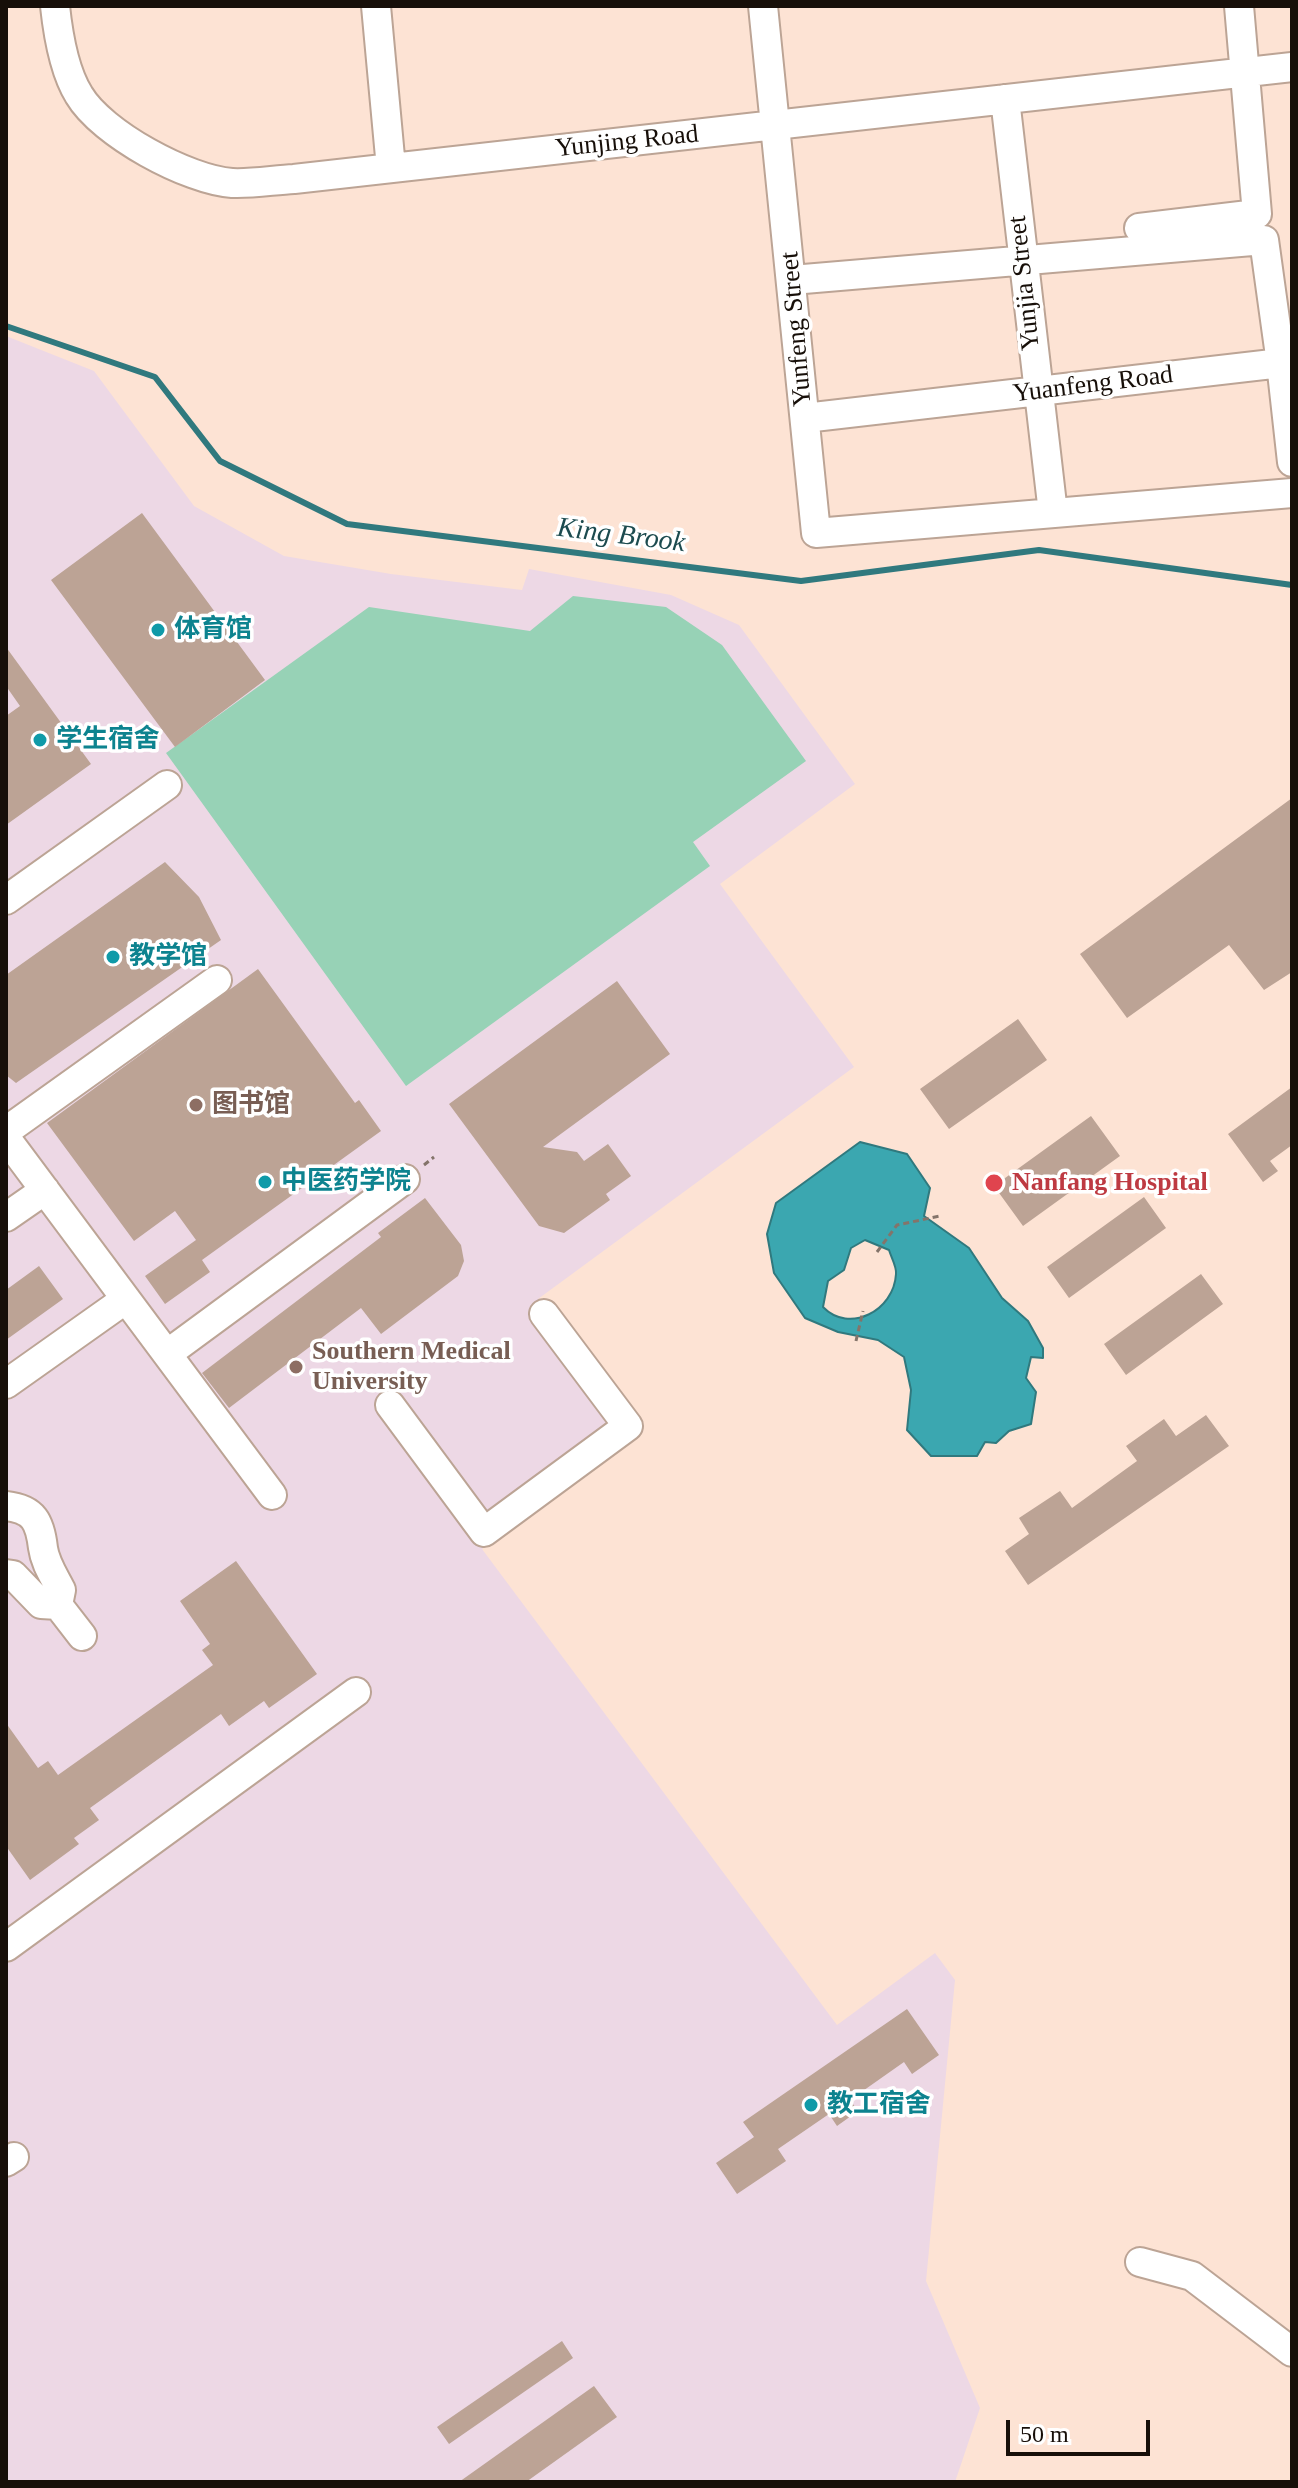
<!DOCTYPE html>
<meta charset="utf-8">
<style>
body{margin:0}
#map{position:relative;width:1298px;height:2488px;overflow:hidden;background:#fde3d4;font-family:"Times New Roman",serif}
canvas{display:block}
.frame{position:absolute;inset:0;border:8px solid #170f09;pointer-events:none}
.scale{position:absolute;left:1006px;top:2420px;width:144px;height:36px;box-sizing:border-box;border:4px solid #170f09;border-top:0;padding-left:10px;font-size:24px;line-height:28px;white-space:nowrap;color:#170f09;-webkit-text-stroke:6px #fff;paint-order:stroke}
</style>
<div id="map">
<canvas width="1298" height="2488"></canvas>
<div class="frame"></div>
<div class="scale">50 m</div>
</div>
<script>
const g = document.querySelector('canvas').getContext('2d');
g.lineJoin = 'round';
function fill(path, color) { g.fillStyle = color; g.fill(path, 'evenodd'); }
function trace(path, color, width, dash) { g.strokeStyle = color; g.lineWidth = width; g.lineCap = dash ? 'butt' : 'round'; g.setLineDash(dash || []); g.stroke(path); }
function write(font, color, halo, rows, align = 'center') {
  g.font = font + ' "Times New Roman","Noto Sans SC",serif'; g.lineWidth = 7; g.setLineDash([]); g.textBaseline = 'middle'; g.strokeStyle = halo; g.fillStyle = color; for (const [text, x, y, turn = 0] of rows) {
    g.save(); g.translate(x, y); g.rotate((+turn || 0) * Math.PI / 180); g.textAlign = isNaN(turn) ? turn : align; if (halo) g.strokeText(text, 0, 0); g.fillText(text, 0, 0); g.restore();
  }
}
fill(new Path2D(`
 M6,336l88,35 100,135 90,50 107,18 131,16 7,-21 142,26 68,30 116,159 -135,100 134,183 -316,232 95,136 -151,114 355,476 98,-72 20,27 -29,301 54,127 -25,74h-949z`), '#edd8e5');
fill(new Path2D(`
 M573,596l93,11 56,38 84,116 -113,81 17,24 -304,220 -240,-333 203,-146 161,24z`), '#97d2b6');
const water = new Path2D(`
 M860,1142l47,12 23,34 -6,28 45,32 33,50 26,23 15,27v10l-12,-1 -5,21 10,14 -5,32 -22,7 -13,12 -11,-1 -8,14h-46l-24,-26 4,-40 -7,-33 -26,-17 -40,-8 -33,-14 -31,-45 -7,-39 9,-31zM865,1240l24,10c2,7 8,17 7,24 -2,37 -47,60 -73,33l5,-26 16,-11 7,-22z`);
fill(water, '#3ba7b0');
trace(water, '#30797e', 2);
trace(new Path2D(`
 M6,326l149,51 65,84 127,63 454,57 238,-31 253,35`), '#30797e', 6);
fill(new Path2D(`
 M142,513l123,167 -90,67 -124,-167z
 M6,647l85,117 -85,61v-109l14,-10 -14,-20z
 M1292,798v174l-28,18 -35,-45 -102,73 -47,-64z
 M165,862l34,35 22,43 -205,143 -10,-8v-100z
 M258,969l97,134 4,-3 22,31 -179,129 8,12 -45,32 -20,-28 51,-36 -21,-29 -41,30 -87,-118z
 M617,981l53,73 -127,93 34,5 7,9 24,-17 23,32 -25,18 4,6 -46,33 -25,-7 -90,-122z
 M1018,1019l29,41 -98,69 -29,-40z
 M1292,1087v58l-22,16 8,10 -15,11 -35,-48z
 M1091,1116l29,40 -97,70 -29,-40z
 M1144,1197l22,31 -97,70 -22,-31z
 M425,1198l36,47 3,16 -6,15 -77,58 -20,-26 -132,100 -27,-35 179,-136 -3,-4z
 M39,1266l24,33 -57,41v-50z
 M1201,1274l22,30 -97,71 -22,-31z
 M1206,1415l23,31 -201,139 -23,-34 24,-17 -10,-16 41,-27 12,17 65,-47 -11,-15 38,-27 12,17z
 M236,1561l81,113 -48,34 -5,-7 -35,25 -8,-12 -131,94 9,12 -25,18 5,6 -49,36 -24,-34v-123l32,45 10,-7 10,14 155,-110 -11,-15 8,-6 -30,-43z
 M907,2009l32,46 -27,19 -8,-12 -54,38 8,11 -21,15 -8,-12 -51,35 8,12 -49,33 -21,-31 38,-26 -11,-15z
 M562,2341l11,17 -124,86 -12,-17z
 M594,2386l23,31 -91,65h-67z`), '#bca395');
const minor = new Path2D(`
 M55,6c3,28 9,65 24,89 23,39 109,85 153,88 20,1 42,-3 62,-4l998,-112
 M376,6l15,162
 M763,6l53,527 476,-40
 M1005,99l48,414
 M1139,228l118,-14 -18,-208
 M792,280l472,-40 17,123
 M805,418l476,-55 11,99
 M6,900l161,-115
 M6,1131l211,-151
 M6,1138l266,357
 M6,1217l39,-27
 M167,1354l238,-175
 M6,1384l120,-85
 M390,1405l94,127 144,-106 -84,-112
 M6,1506c28,3 34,16 37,42 2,15 11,28 18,42l-3,15
 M6,1574l7,1 28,29 17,1
 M58,1605l24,31
 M6,1947l350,-255
 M6,2162l8,-5
 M1140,2262l52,14 100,76`);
trace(minor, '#bca495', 32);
trace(new Path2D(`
 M424,1165l10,-8
 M877,1252l20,-27 43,-9
 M856,1341l7,-30`), '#84746a', 3, [6, 4]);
trace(minor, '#fff', 28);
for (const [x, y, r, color] of [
 [158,630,8,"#0f9aa8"],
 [40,740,8,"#0f9aa8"],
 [113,957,8,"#0f9aa8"],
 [196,1105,8,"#8d6e63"],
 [265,1182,8,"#0f9aa8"],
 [994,1183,10,"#e0444e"],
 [296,1367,8,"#8d6e63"],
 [811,2105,8,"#0f9aa8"]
]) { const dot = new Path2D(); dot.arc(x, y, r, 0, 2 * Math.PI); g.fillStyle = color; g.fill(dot); trace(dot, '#fff', 3); }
write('26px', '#170f09', '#fff', [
 ["Yunjing Road",627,142,-6],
 ["Yunjia Street",1025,283,-96],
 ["Yunfeng Street",797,329,-95],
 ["Yuanfeng Road",1093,385,-7]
]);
write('bold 26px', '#0d838f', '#fff', [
 ["体育馆",174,630],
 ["学生宿舍",56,740],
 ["教学馆",129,957],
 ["中医药学院",281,1182],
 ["教工宿舍",827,2105]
], 'left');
write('bold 26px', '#785e54', '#fff', [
 ["图书馆",212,1105],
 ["Southern Medical",312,1352],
 ["University",312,1382]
], 'left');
write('bold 26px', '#be3a42', '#fff', [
 ["Nanfang Hospital",1012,1183]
], 'left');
write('italic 28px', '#1c4b4f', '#fff', [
 ["King Brook",621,536,7]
]);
</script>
